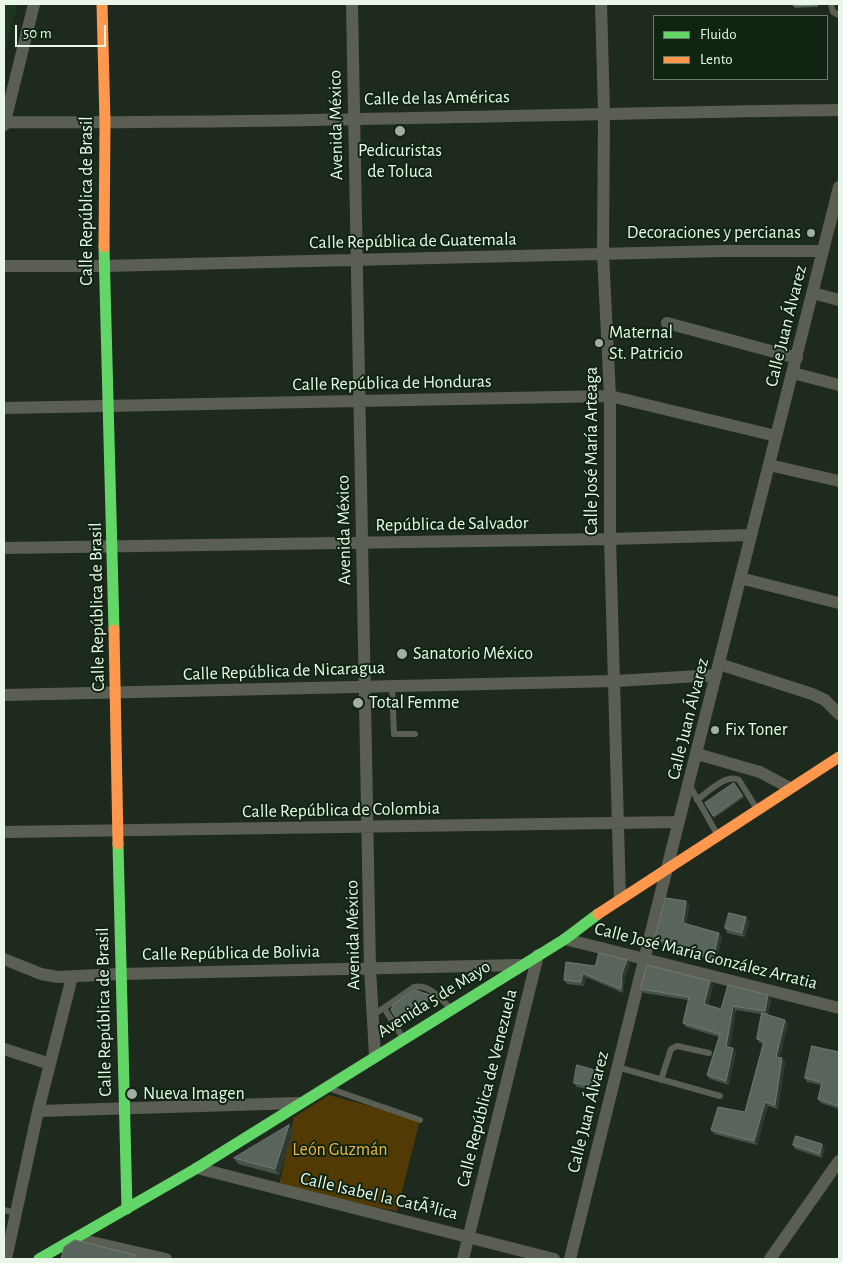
<!DOCTYPE html>
<meta charset="utf-8">
<style>
body{margin:0}
#map{position:relative;width:843px;height:1263px;overflow:hidden;background:#1f2a1f;font-family:"Alegreya Sans",sans-serif}
canvas{display:block}
.frame{position:absolute;inset:0;border:5px solid #e9f7e9;pointer-events:none}
.legend{position:absolute;left:653px;top:15px;width:175px;height:65px;box-sizing:border-box;background:#102511;border:1px solid #677967;margin:0;padding:6px 9px;list-style:none;font-size:15px;color:#e9f7e9}
.legend li{display:flex;align-items:center;gap:10px;height:25px}
.legend b{width:25px;border:1px solid #677967}
.scale{position:absolute;left:15px;top:25px;width:91px;height:22px;box-sizing:border-box;border:2px solid #e9f7e9;border-top:0;padding-left:6px;font-size:15px;line-height:18px;white-space:nowrap;color:#e9f7e9;-webkit-text-stroke:4px #102511;paint-order:stroke}
</style>
<div id="map">
<canvas width="843" height="1263"></canvas>
<div class="frame"></div>
<ul class="legend">
<li><b style="height:6px;background:#63d668"></b>Fluido</li>
<li><b style="height:6px;background:#ff974d"></b>Lento</li>
</ul>
<div class="scale">50 m</div>
</div>
<script>
const g = document.querySelector('canvas').getContext('2d');
g.lineJoin = 'round';
function fill(path, color) { g.fillStyle = color; g.fill(path, 'evenodd'); }
function trace(path, color, width, dash) { g.strokeStyle = color; g.lineWidth = width; g.lineCap = dash ? 'butt' : 'round'; g.setLineDash(dash || []); g.stroke(path); }
function write(font, color, halo, rows, align = 'center') {
  g.font = font + ' "Alegreya Sans",sans-serif'; g.lineWidth = 4; g.setLineDash([]); g.textBaseline = 'middle'; g.strokeStyle = halo; g.fillStyle = color; for (const [text, x, y, turn = 0] of rows) {
    g.save(); g.translate(x, y); g.rotate((+turn || 0) * Math.PI / 180); g.textAlign = isNaN(turn) ? turn : align; if (halo) g.strokeText(text, 0, 0); g.fillText(text, 0, 0); g.restore();
  }
}
fill(new Path2D(`
 M4,4h14l-14,48z`), '#1d361e');
fill(new Path2D(`
 M329,1095l91,25 -23,91 -119,-21 16,-73z`), '#513a04');
trace(new Path2D(`
 M831,4l2,8 6,3
 M392,686l2,48h21
 M690,786l27,48
 M697,800c11,-8 29,-27 42,-20l18,29
 M384,1008l19,30
 M372,1016l42,-29c15,-3 26,11 36,21
 M617,1067l103,29
 M661,1080l10,-31 6,-3 32,7
 M331,1089l89,31
 M4,1210l12,3`), '#5b5f53', 6);
trace(new Path2D(`
 M352,4l18,964 5,88
 M601,4l3,108 -1,142 7,142v143l10,359
 M5,122c278,2 556,-9 834,-12
 M4,125l30,-121
 M4,266h100l618,-15h101
 M813,293l26,7
 M667,323l130,35
 M793,373l46,12
 M4,408l606,-12 166,40
 M769,465l70,16
 M4,548l606,-9 140,-4
 M740,578l99,25
 M719,664l93,30 13,6 14,14
 M4,695l612,-14 100,-6
 M697,754l63,18 30,16
 M4,832l675,-10
 M565,939l274,69
 M4,959l37,15 17,3 62,-3 400,-9
 M4,1049l46,15
 M38,1111l260,-8
 M197,1168l357,91
 M78,1239l88,20
 M6,1259l32,-148 34,-134
 M463,1259l75,-304
 M570,1259c87,-358 180,-714 269,-1072
 M770,1259l69,-98`), '#5b5f53', 12);
trace(new Path2D(`
 M104,247l10,383
 M118,844l9,365
 M39,1259l158,-91 368,-229 33,-25`), '#63d668', 11);
trace(new Path2D(`
 M102,4l3,118 -1,125
 M114,630l4,214
 M598,914l241,-157`), '#ff974d', 11);
fill(new Path2D(`
 M818,4v3l-23,1 -1,-2z
 M734,783l10,14 -30,21 -9,-15z
 M686,901l3,4 -3,19 36,13 -6,26 -58,-21 -3,-4z
 M746,917l3,4 -4,16 -18,-4 -2,-5z
 M630,964l-5,13 -2,16 -37,-16 -2,9 -17,-2 -3,-4 31,-14z
 M710,981l3,4 -5,20 13,4 7,-24 43,14 -3,16 17,5 3,4 -9,34 6,4 -7,47 -10,-3 -11,39 -43,-11 -3,-4 34,-18 18,-68 -3,-1 -3,-4 4,-25 -25,-4 -7,37 7,5 -7,33 -19,-6 -3,-4 12,-38 -33,-10 -3,-4 5,-23 -44,-7 -3,-4z
 M431,997l-3,8 -26,17 -4,-2 -7,-10z
 M839,1052v57l-18,-6 -3,-4 3,-14 -14,-3 -2,-4z
 M598,1071l3,4 -5,15 -19,-3 -3,-4z
 M289,1125l4,6 -14,44 -41,-11 -4,-6z
 M793,1145l32,3 -3,10 -27,-9z`), '#46524b');
fill(new Path2D(`
 M686,901l3,4 -3,22 -3,-4z
 M746,917l3,4 -4,16 -3,-4z
 M719,933l3,4 -6,26 -3,-4z
 M627,960l3,4 -5,13 -2,16 -2,-4 1,-16z
 M583,973l3,4 -2,9 -3,-4z
 M710,981l3,4 -6,23 -3,-4z
 M430,995l1,2 -3,8 -2,-2z
 M768,995l3,4 -3,16 -3,-4z
 M733,1006l3,4 -7,41 -3,-4z
 M785,1020l3,4 -9,37 -3,-4z
 M733,1048l3,4 -7,33 -3,-4z
 M782,1058l3,4 -7,47 -3,-4z
 M598,1071l3,4 -5,15 -3,-4z
 M765,1102l3,4 -11,39 -3,-4z
 M289,1125l4,6 -14,44 -4,-6z
 M822,1144l3,4 -3,10 -2,-4z`), '#2f3b32');
const building = new Path2D(`
 M794,4h22l1,1 -23,1z
 M734,783l8,12 -29,21 -8,-13z
 M666,898l20,3 -3,22 36,10 -6,26 -58,-21z
 M729,913l17,4 -4,16 -17,-5z
 M599,953l28,7 -5,13 -1,16 -38,-16 -2,9 -17,-2 2,-18 29,4z
 M647,965l63,16 -6,23 17,5 7,-24 40,10 -3,16 -32,-5 -7,41 7,1 -7,33 -19,-6 13,-41 -37,-11 6,-26 -48,-8z
 M415,990l15,5 -4,8 -25,17 -5,-2 -5,-8 2,-5z
 M762,1013l23,7 -9,37 6,1 -7,47 -10,-3 -11,39 -43,-11 7,-23 27,5 19,-71 -7,-2z
 M812,1046l27,6v54l-21,-7 4,-17 -17,-4z
 M577,1065l21,6 -5,15 -19,-3z
 M289,1125l-14,44 -41,-11z
 M796,1136l26,8 -2,10 -27,-9z
 M75,1240l60,15 -1,4h-73l3,-12z`);
fill(building, '#58645c');
trace(building, '#6e7b72', 1);
for (const [x, y, r, color] of [
 [400,131,6,"#a2afa2"],
 [811,233,5,"#a2afa2"],
 [599,343,5,"#a2afa2"],
 [402,654,6,"#a2afa2"],
 [358,703,6,"#a2afa2"],
 [715,730,5,"#a2afa2"],
 [132,1094,6,"#a2afa2"]
]) { const dot = new Path2D(); dot.arc(x, y, r, 0, 2 * Math.PI); g.fillStyle = color; g.fill(dot); trace(dot, '#102511', 2); }
write('18px', '#e9f7e9', '#102511', [
 ["Calle de las Américas",437,98,-1],
 ["Avenida México",336,125,-91],
 ["Calle República de Brasil",87,201,-90],
 ["Calle República de Guatemala",413,241,-1],
 ["Calle Juan Álvarez",786,326,-76],
 ["Calle República de Honduras",392,383,-1],
 ["Calle José María Arteaga",592,451,-90],
 ["República de Salvador",452,524,-1],
 ["Avenida México",344,530,-91],
 ["Calle República de Brasil",97,607,-91],
 ["Calle República de Nicaragua",284,671,-2],
 ["Calle Juan Álvarez",688,719,-76],
 ["Calle República de Colombia",341,810,-1],
 ["Avenida México",353,935,-91],
 ["Calle República de Bolivia",231,953,-1],
 ["Calle José María González Arratia",706,956,14],
 ["Avenida 5 de Mayo",434,999,-32],
 ["Calle República de Brasil",104,1012,-91],
 ["Calle República de Venezuela",487,1088,-76],
 ["Calle Juan Álvarez",588,1112,-76],
 ["Calle Isabel la CatÃ³lica",379,1196,13]
]);
write('18px', '#e9f7e9', '#102511', [
 ["Pedicuristas",400,151,"center"],
 ["de Toluca",400,172,"center"],
 ["Decoraciones y percianas",801,233,"right"],
 ["Maternal",609,333],
 ["St. Patricio",609,354],
 ["Sanatorio México",413,654],
 ["Total Femme",369,703],
 ["Fix Toner",725,730],
 ["Nueva Imagen",143,1094]
], 'left');
write('18px', '#f0b341', '#102511', [
 ["León Guzmán",340,1150]
]);
</script>
